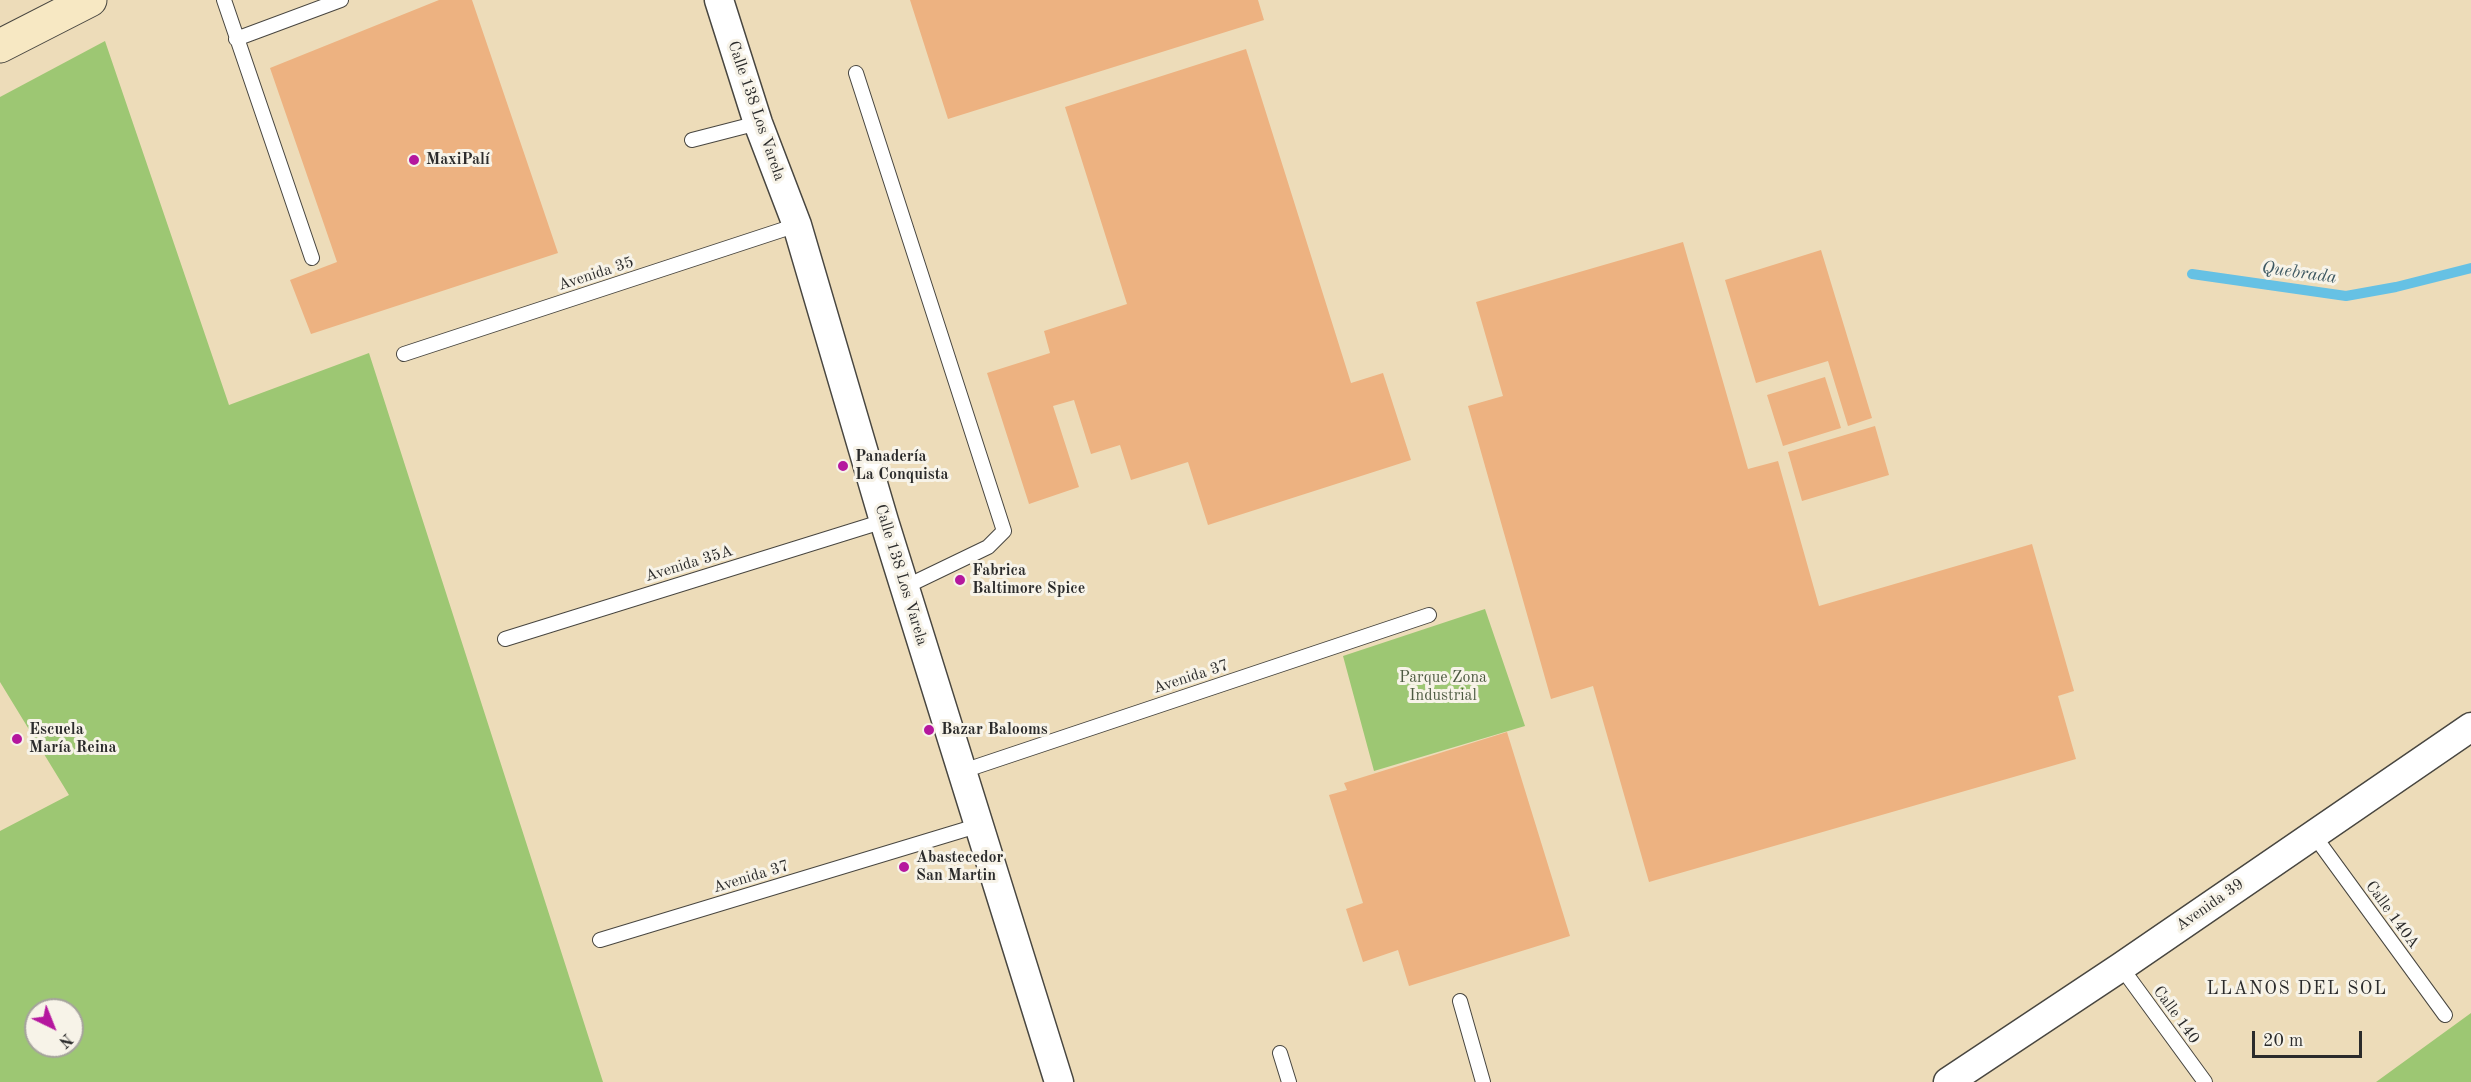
<!DOCTYPE html>
<meta charset="utf-8">
<style>
body{margin:0}
#map{position:relative;width:2471px;height:1082px;overflow:hidden;background:#eddcb9;font-family:"Old Standard TT",serif}
canvas{display:block}
.north{position:absolute;left:24px;top:998px;width:60px;height:60px;box-sizing:border-box;background:#f7f3e8;border:2px solid #a5a39c;border-radius:50%;rotate:137deg;font-size:16px;font-weight:700;line-height:24px;text-align:center;color:#2b2b2b}
.north::after{content:'';display:block;margin:auto;width:21px;height:27px;background:#b5179e;clip-path:polygon(50% 0,100% 100%,50% 72%,0 100%)}
.scale{position:absolute;left:2252px;top:1031px;width:110px;height:27px;box-sizing:border-box;border:3px solid #2b2b2b;border-top:0;padding-left:8px;font-size:18px;line-height:21px;white-space:nowrap;color:#2b2b2b;-webkit-text-stroke:4px #f7f3e8;paint-order:stroke}
</style>
<div id="map">
<canvas width="2471" height="1082"></canvas>
<div class="north">N</div>
<div class="scale">20 m</div>
</div>
<script>
const g = document.querySelector('canvas').getContext('2d');
g.lineJoin = 'round';
function fill(path, color) { g.fillStyle = color; g.fill(path, 'evenodd'); }
function trace(path, color, width, dash) { g.strokeStyle = color; g.lineWidth = width; g.lineCap = dash ? 'butt' : 'round'; g.setLineDash(dash || []); g.stroke(path); }
function write(font, color, halo, rows, align = 'center') {
  g.font = font + ' "Old Standard TT",serif'; g.lineWidth = 6; g.setLineDash([]); g.textBaseline = 'middle'; g.strokeStyle = halo; g.fillStyle = color; for (const [text, x, y, turn = 0] of rows) {
    g.save(); g.translate(x, y); g.rotate((+turn || 0) * Math.PI / 180); g.textAlign = isNaN(turn) ? turn : align; if (halo) g.strokeText(text, 0, 0); g.fillText(text, 0, 0); g.restore();
  }
}
fill(new Path2D(`
 M105,41l124,364 140,-52 234,729h-603v-251l69,-36 -69,-113v-585zM36,1010h36v36h-36z
 M1485,609l40,117 -151,45 -31,-115z
 M2471,1013v69h-95z`), '#9dc773');
trace(new Path2D(`
 M2192,274l154,22 50,-9 75,-19`), '#66c1e4', 10);
fill(new Path2D(`
 M439,0h33l86,253 -247,81 -21,-54 47,-18 -67,-194z
 M910,0h348l6,20 -316,99z
 M1246,49l105,334 32,-10 28,87 -203,65 -20,-63 -57,18 -11,-35 -29,9 -17,-54 -21,6 26,81 -50,17 -42,-131 63,-20 -6,-22 83,-27 -62,-197z
 M1683,242l65,227 30,-8 41,145 213,-62 42,147 -16,5 18,63 -427,123 -56,-196 -42,13 -83,-293 35,-10 -27,-94z
 M1821,250l51,168 -24,8 -20,-65 -72,22 -31,-103z
 M1825,377l16,51 -58,18 -16,-51z
 M1875,426l14,49 -87,26 -14,-49z
 M1507,732l63,204 -161,50 -11,-36 -35,12 -17,-53 17,-6 -34,-108 18,-5 -3,-7z`), '#edb281');
const lane = new Path2D(`
 M224,0l88,258
 M236,39l105,-39
 M856,73l148,458 -16,16 -83,40
 M692,140l66,-17
 M404,354l393,-129
 M505,639l379,-118
 M963,771l466,-156
 M2313,834l132,181
 M600,940l380,-115
 M2121,967l84,115
 M1460,1001l23,81
 M1280,1053l9,29`);
const street = new Path2D(`
 M719,0l39,123 39,102 87,296 175,561
 M1948,1082l173,-115 350,-240`);
const secondary = new Path2D(`
 M0,46l90,-46`);
trace(lane, '#484640', 16);
trace(street, '#484640', 31);
trace(secondary, '#484640', 35);
trace(lane, '#fff', 14);
trace(street, '#fff', 28);
trace(secondary, '#f7e8c3', 33);
for (const [x, y, r, color] of [
 [414,160,6,"#b5179e"],
 [843,466,6,"#b5179e"],
 [960,580,6,"#b5179e"],
 [929,730,6,"#b5179e"],
 [17,739,6,"#b5179e"],
 [904,867,6,"#b5179e"]
]) { const dot = new Path2D(); dot.arc(x, y, r, 0, 2 * Math.PI); g.fillStyle = color; g.fill(dot); trace(dot, '#f7f3e8', 2); }
write('16px', '#2b2b2b', '#f7f3e8', [
 ["Calle 138 Los Varela",756,111,71],
 ["Avenida 35",596,274,-18],
 ["Avenida 35A",689,564,-17],
 ["Calle 138 Los Varela",901,575,73],
 ["Avenida 37",1191,677,-18],
 ["Avenida 37",751,877,-17],
 ["Avenida 39",2210,905,-35],
 ["Calle 140A",2392,915,54],
 ["Calle 140",2176,1015,54]
]);
write('bold 16px', '#2b2b2b', '#f7f3e8', [
 ["MaxiPalí",426,160],
 ["Panadería",855,457],
 ["La Conquista",855,475],
 ["Fabrica",972,571],
 ["Baltimore Spice",972,589],
 ["Escuela",29,730],
 ["María Reina",29,748],
 ["Bazar Balooms",941,730],
 ["Abastecedor",916,858],
 ["San Martin",916,876]
], 'left');
write('16px', '#4d5a41', '#f7f3e8', [
 ["Parque Zona",1443,678],
 ["Industrial",1443,696]
]);
write('italic 18px', '#3d5862', '#f7f3e8', [
 ["Quebrada",2299,273,8]
]);
g.letterSpacing = '1.5px';
write('18px', '#2b2b2b', '#f7f3e8', [
 ["LLANOS DEL SOL",2297,989]
]);
g.letterSpacing = '0px';
</script>
